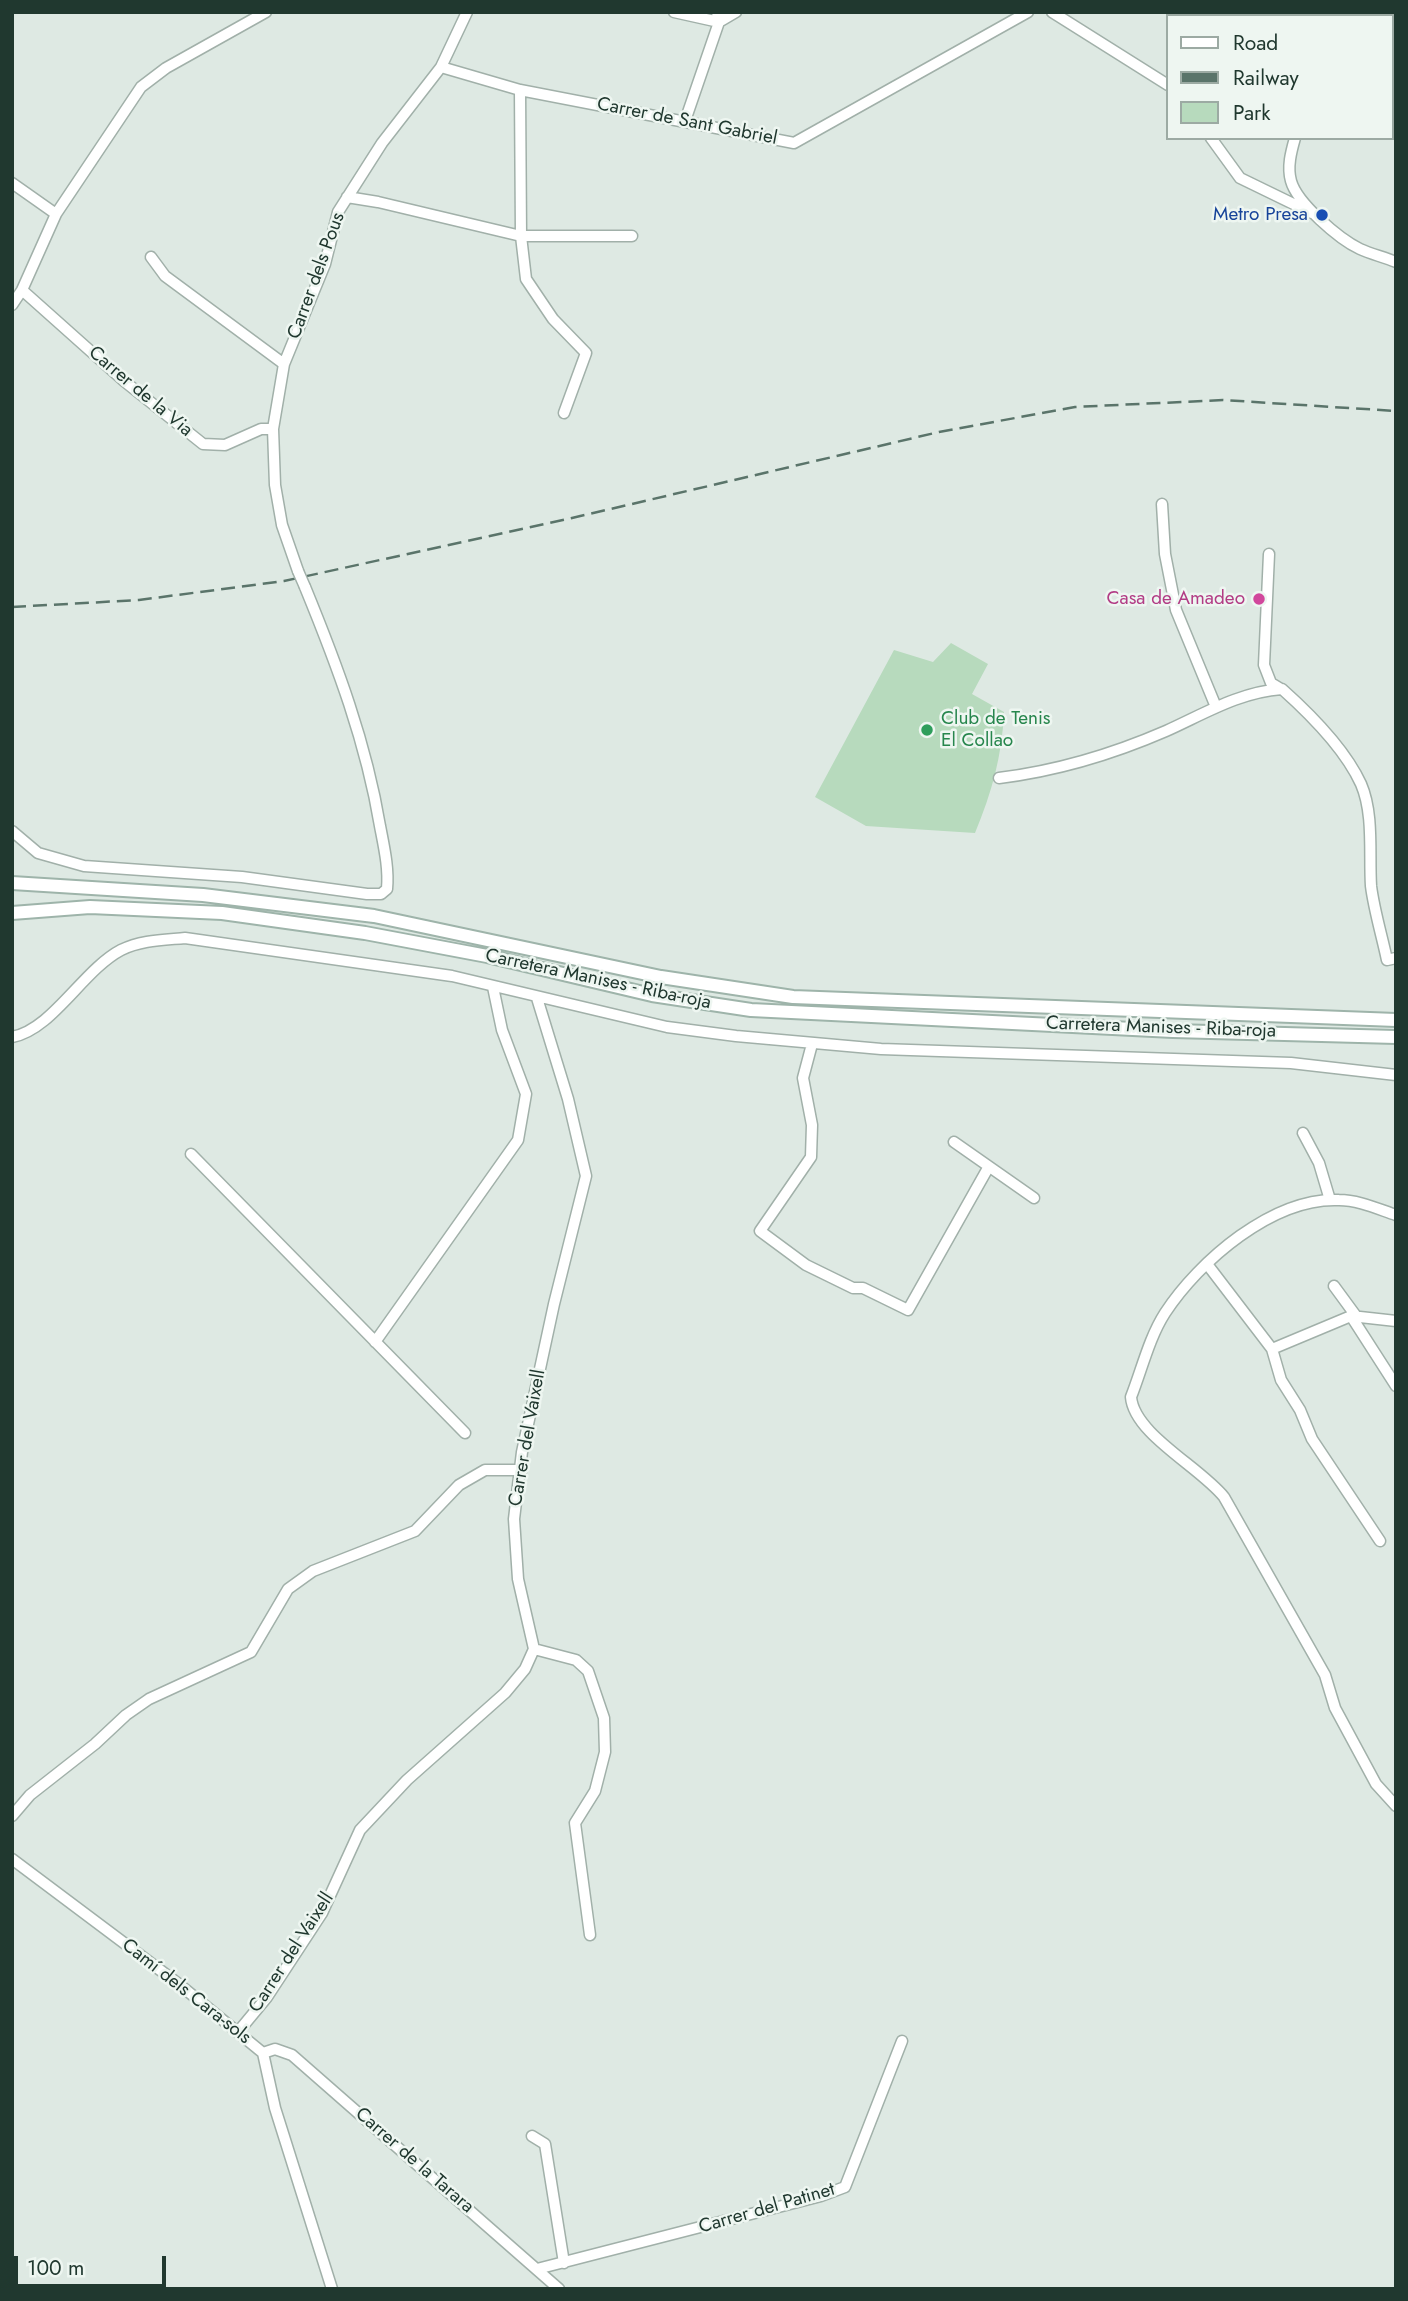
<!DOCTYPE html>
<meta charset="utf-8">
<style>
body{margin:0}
#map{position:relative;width:1408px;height:2301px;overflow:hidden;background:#dee9e3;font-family:Jost,sans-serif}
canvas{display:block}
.frame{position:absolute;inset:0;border:14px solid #20382f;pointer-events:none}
.legend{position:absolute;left:1166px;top:14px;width:228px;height:126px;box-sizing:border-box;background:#eef6f1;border:2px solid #9caaa3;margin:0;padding:9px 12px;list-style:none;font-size:21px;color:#20382f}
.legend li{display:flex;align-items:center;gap:14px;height:35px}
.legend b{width:35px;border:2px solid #9caaa3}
.scale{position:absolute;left:14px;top:2256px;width:152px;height:32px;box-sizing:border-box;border:4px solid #20382f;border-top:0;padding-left:9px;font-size:21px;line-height:24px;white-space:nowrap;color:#20382f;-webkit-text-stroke:5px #eef6f1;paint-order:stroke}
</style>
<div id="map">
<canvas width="1408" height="2301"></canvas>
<div class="frame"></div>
<ul class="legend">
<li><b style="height:9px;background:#fff"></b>Road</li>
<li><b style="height:9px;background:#5a746a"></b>Railway</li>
<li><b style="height:19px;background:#b7dabd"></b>Park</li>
</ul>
<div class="scale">100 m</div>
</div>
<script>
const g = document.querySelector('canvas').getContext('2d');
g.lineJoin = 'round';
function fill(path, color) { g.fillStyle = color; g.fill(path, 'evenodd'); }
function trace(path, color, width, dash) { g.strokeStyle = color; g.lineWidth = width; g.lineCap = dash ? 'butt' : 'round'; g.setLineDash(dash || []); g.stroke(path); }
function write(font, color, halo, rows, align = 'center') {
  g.font = font + ' Jost,sans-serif'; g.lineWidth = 5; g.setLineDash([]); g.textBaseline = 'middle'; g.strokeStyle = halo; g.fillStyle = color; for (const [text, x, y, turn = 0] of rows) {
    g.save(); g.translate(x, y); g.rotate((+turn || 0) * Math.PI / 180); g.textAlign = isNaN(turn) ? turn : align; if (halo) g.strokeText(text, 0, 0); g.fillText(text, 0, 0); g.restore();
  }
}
fill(new Path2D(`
 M951,643l37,21 -16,30 32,18c-2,44 -12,80 -29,121l-109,-7 -51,-29 79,-147 39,12z`), '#b7dabd');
const street = new Path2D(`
 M674,12l45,10 17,-10
 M1052,12l116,73
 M1389,16l1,-4
 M441,67l79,23 274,53 234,-131
 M520,90l1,146 5,43 27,40 33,34 -22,60
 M685,121l34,-99 -2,-10
 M1211,138l29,40 72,35
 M1295,138c-4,14 -8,29 -4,43 6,22 48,58 69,68 11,5 24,8 36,13
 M12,183l44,31
 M347,197l31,5 143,34h111
 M151,257l14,19 119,88
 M22,290l102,91 79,63 22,1 36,-16h12
 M12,305l10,-15 34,-76 85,-127 25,-19 100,-56
 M1162,504l3,50 11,56 40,97
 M1269,554l-5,111 7,18 10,6
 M298,571l-16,-46 -7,-40 -2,-56 11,-65 41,-100 13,-52 44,-69 59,-76 26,-55
 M999,778c57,-7 114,-24 167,-47 38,-17 73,-39 116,-42 28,25 63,60 79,95 13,30 8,70 10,102 3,24 11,50 16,74l9,-2
 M12,831l26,22 46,13 158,11 125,17h14l6,-5c2,-21 -3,-42 -7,-63 -14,-84 -43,-161 -75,-239
 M12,1037c40,-7 71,-67 109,-87 20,-10 42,-10 64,-12l267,38 215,51 69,9 145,13 410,14 105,12
 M812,1044l-9,34 9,47 -1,32 -51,74 46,34 47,23h10l45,22 80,-142
 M1303,1133l16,30 11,37
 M954,1142l80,56
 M191,1154l274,279
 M1396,1215c-18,-6 -38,-15 -57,-15 -66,-3 -140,61 -174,113 -16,25 -23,56 -34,84 3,37 69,70 93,100l101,178 10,33 41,76 20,22
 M1207,1264l65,85 9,31 19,30 12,29 68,102
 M1334,1286l22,30
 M1351,1316l45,70
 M375,1342l143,-202 8,-46 -24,-64 -9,-43
 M1272,1349l79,-33 45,5
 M534,1649l42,11 12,11 16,47 1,34 -10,39 -20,32 15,112
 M12,1816l18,-21 65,-51 31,-29 23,-16 102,-47 37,-63 25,-18 102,-40 44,-46 26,-15h37
 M12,1859l168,126 83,68 12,55 57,181
 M238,2032l29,-35 55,-84 38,-83 47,-50 98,-87 20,-24 9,-20 -16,-70 -4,-60 8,-67 32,-148 32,-128 -18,-77 -31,-101
 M263,2053l12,-4 17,6 267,234
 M532,2136l13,8 19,119
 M537,2269l284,-73 24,-9 57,-146`);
const secondary = new Path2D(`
 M12,883l191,12 171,21 287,61 132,20 603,23
 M12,913l78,-6 132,6 143,20 122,23 165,39 99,15 422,21 223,6`);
trace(street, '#a1b0a9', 13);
trace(secondary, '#9eb4aa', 16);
trace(street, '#fff', 10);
trace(secondary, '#fff', 12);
trace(new Path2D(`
 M12,607l127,-7 145,-19 288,-63 367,-86 136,-25 148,-7 173,11`), '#5a746a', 2.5, [14, 7]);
const streetBridge = new Path2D(`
 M298,571l7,16`);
trace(streetBridge, '#a1b0a9', 13, []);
trace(streetBridge, '#fff', 10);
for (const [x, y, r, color] of [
 [1322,215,7,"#1a4fb4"],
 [1259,599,7,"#d1479c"],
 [927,730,7,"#2e9e5b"]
]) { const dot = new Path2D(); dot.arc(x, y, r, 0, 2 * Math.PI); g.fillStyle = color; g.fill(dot); trace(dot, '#eef6f1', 2.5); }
write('19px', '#20382f', '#eef6f1', [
 ["Carrer de Sant Gabriel",687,122,11],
 ["Carrer dels Pous",317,276,-70],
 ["Carrer de la Via",140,392,40],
 ["Carretera Manises - Riba-roja",598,980,12],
 ["Carretera Manises - Riba-roja",1161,1028,2],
 ["Carrer del Vaixell",528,1438,-80],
 ["Carrer del Vaixell",292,1953,-57],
 ["Camí dels Cara-sols",186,1992,38],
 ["Carrer de la Tarara",414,2161,41],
 ["Carrer del Patinet",767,2209,-16]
]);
write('19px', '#164399', '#eef6f1', [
 ["Metro Presa",1308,215]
], 'right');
write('19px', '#b23c85', '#eef6f1', [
 ["Casa de Amadeo",1245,599]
], 'right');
write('19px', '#27864d', '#eef6f1', [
 ["Club de Tenis",941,719],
 ["El Collao",941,741]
], 'left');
</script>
